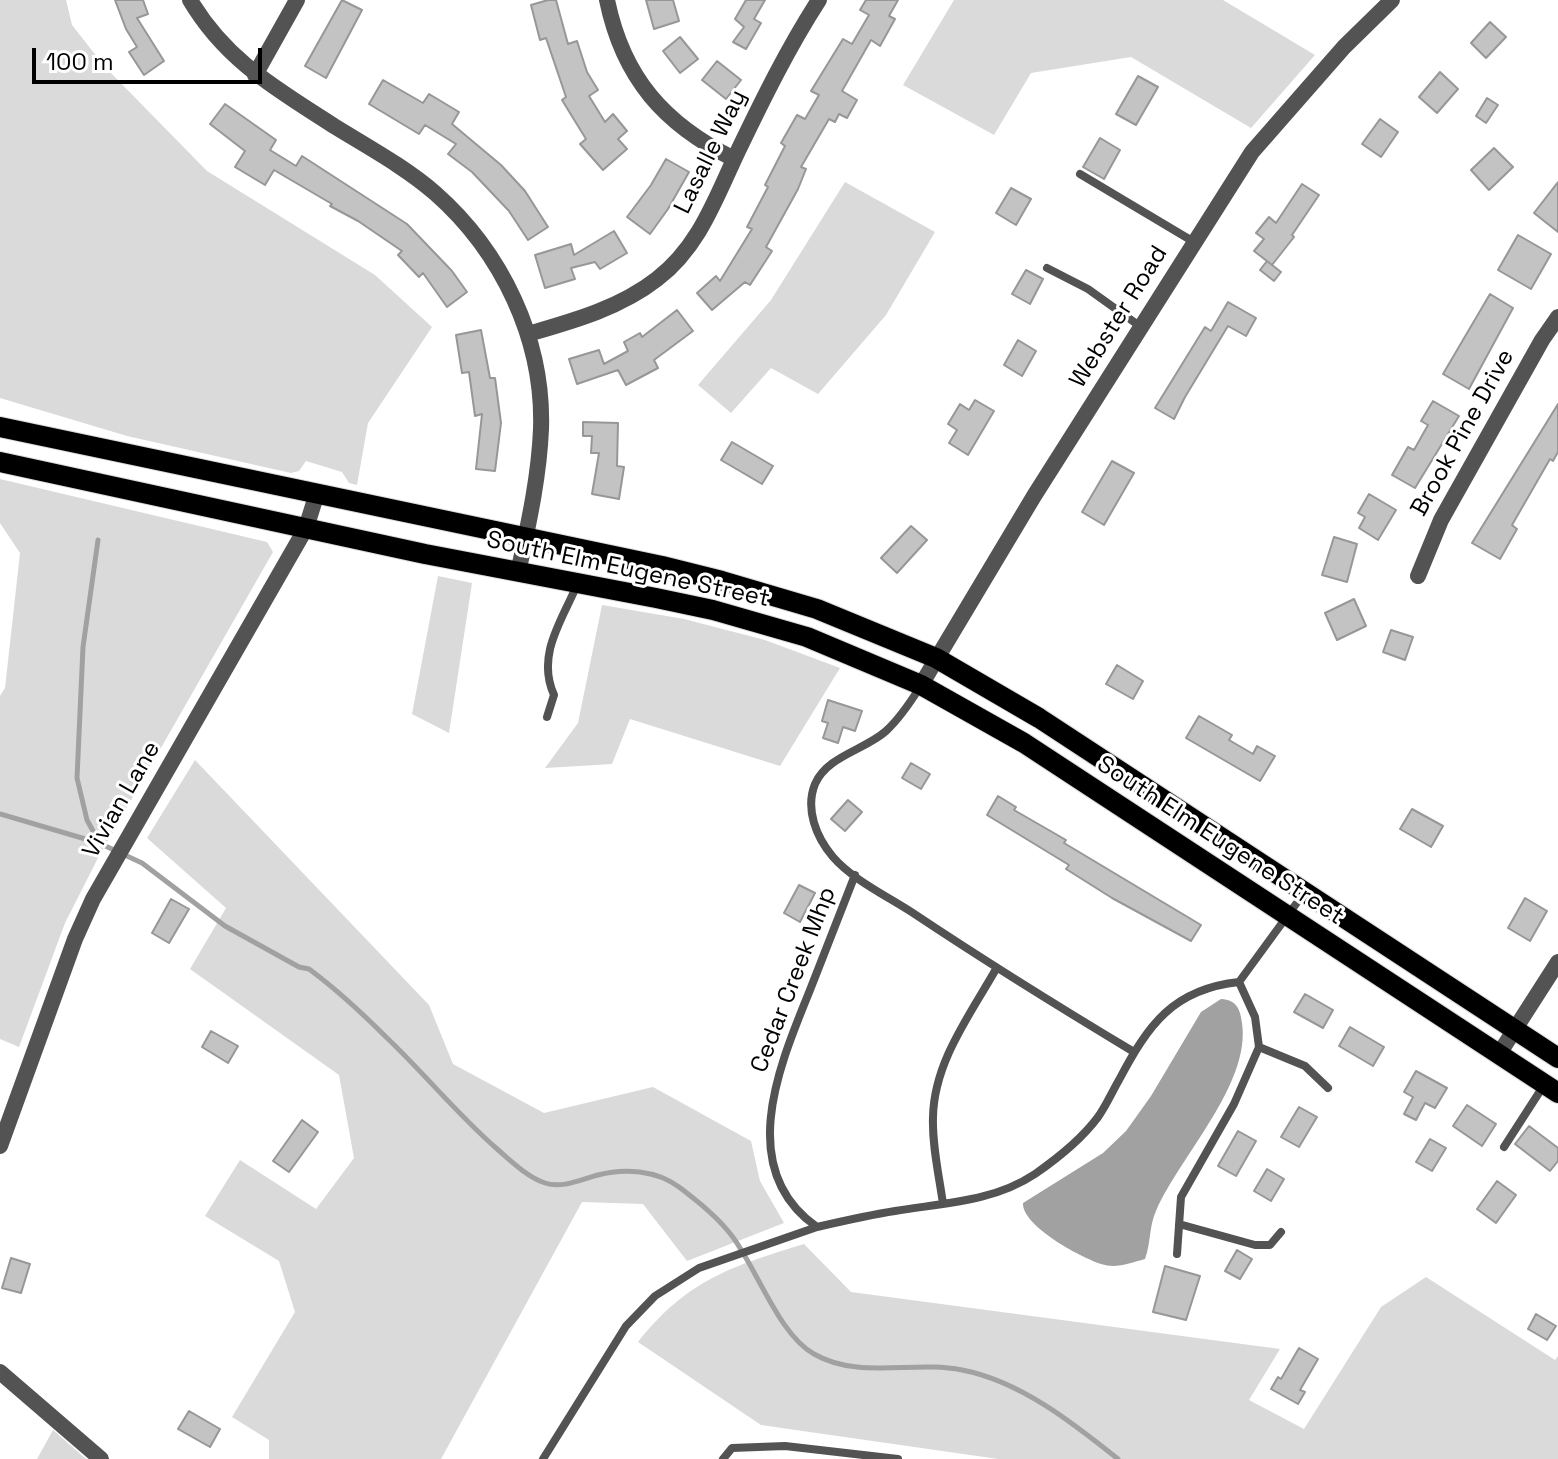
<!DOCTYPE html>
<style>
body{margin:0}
#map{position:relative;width:1558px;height:1459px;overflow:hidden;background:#fff;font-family:"Space Grotesk",sans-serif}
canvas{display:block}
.scale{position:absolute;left:32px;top:48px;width:230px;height:36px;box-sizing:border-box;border:4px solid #000;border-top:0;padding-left:10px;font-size:24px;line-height:28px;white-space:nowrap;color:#000;-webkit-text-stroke:6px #fff;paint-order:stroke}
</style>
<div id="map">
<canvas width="1558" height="1459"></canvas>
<div class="scale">100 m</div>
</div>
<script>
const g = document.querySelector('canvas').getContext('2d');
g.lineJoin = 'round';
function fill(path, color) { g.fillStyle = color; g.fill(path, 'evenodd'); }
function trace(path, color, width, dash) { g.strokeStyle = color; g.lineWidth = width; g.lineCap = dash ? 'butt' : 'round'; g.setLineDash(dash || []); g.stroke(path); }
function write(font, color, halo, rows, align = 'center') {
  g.font = font + ' "Space Grotesk",sans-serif'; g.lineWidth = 6; g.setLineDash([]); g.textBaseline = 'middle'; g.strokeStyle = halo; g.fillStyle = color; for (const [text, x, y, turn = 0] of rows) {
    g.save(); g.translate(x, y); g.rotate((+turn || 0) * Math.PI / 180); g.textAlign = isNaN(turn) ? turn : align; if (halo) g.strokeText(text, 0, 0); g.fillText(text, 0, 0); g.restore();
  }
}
fill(new Path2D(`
 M0,0h66l6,25 33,42 102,104 168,104 57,52 -64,96 -11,62 -8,-2 -7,-11 -36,-11 -7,10 -8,2 -164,-37 -127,-38z
 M954,0h269l92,55 -64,73 -120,-71 -100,16 -37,62 -91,-50z
 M845,182l90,50 -49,83 -68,79 -47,-26 -40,45 -33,-28 73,-85z
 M0,479l267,63 6,10 -175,306 -33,65 -46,124 -19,-8v-343l5,-8 15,-135 -20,-30z
 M438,576l34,7 -23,150 -37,-19z
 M602,605l82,14 81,21 75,28 -60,98 -150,-47 -18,45 -67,4 33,-45z
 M195,760l234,245 24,59 91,49 109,-26 98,54 9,40 24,42 -97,38 -44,-57 -61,-2 -141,257h-172v-19l-37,-23 63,-105 -16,-51 -74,-45 35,-56 76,49 38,-51 -15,-83 -149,-106 36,-61 -79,-70z
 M804,1244l47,48 429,57 -31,51 55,29 77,-122 45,-30 129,83 3,-4v103h-560l-237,-34 -123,-83c49,-62 94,-76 166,-98z
 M53,1430l33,29h-49z`), '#dadada');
fill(new Path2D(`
 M1221,999c15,1 19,9 21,24 9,61 -62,133 -86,188 -7,15 -5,32 -11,48 -15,4 -29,10 -44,5 -21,-7 -79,-38 -78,-61l80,-50 23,-22 25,-35 50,-84z`), '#a1a1a1');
trace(new Path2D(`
 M98,540l-15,107 -6,131 10,42 12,22
 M0,814l99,29 43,20 83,63 74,41 10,2c27,20 53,44 77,68 38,36 71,77 110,111 15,13 31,29 49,35 17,6 37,-4 53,-8 26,-7 58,-5 81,12 18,14 39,30 53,49 25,33 47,99 82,118 45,26 100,6 148,16 58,11 111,53 156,89`), '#a1a1a1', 5);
const building = new Path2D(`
 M115,0h28l5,14 -11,4 27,43 -20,14 -15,-23 8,-5 -11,-18z
 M342,0l20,10 -36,68 -21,-12z
 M548,0h8l12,44 9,-3 10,31 11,18 -9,6 16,26 8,-8 14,17 -9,8 9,10 -24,21 -23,-26 6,-5 -24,-39 4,-3 -20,-59 -6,2 -9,-35z
 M646,0h27l6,21 -25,8z
 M746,0h19l-11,19 7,4 -15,26 -13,-7 11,-15 -9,-8z
 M866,0h32l-9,16 6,3 -15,27 -9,-6 -29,51 15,9 -10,18 -8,-4 -4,8 -6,-3 -28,48 5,2 -8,20 -32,58 6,4 -22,34 -5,-3 -33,28 -15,-17 19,-17 4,5 32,-52 -5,-2 21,-40 -3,-2 20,-39 -4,-3 16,-28 8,4 14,-24 -8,-4 32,-52 9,5 17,-29 -9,-5z
 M1490,22l16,15 -20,21 -15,-15z
 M680,37l18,22 -18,14 -17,-22z
 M717,61l24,19 -15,19 -24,-19z
 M1440,72l18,17 -21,24 -18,-16z
 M1138,76l20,11 -22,38 -20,-11z
 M383,80l40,23 6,-9 30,18 -7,12 49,41 24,26 23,36 -20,13 -19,-29 -37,-39 -24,-18 8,-10 -31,-19 -6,9 -50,-30z
 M1487,98l11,7 -12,18 -10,-7z
 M225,104l51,36 -6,10 26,16 6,-10 105,68 45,47 15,21 -20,15 -24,-34 -4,4 -21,-22 4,-4 -44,-30 -28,-15 2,-2 -58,-34 -9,15 -30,-18 10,-16 -35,-27z
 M1380,119l18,13 -17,25 -19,-13z
 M1100,138l20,12 -16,29 -21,-12z
 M1494,148l19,19 -24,23 -18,-20z
 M666,159l23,13 -21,37 -18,25 -23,-17 24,-32z
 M1558,182v50l-24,-19z
 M1302,184l17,11 -27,40 2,2 -22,28 -18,-14 10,-12 -8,-6 13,-16 7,6z
 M1011,188l20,11 -15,26 -20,-12z
 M614,231l13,22 -27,16 -5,-7 -24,6 4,11 -30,9 -10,-33 36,-11 3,11z
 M1518,235l33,19 -20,35 -33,-19z
 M1267,261l14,11 -7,9 -14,-11z
 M1026,270l17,9 -13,25 -18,-10z
 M1490,294l23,14 -44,81 -26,-15z
 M1228,302l28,16 -10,18 -18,-10 -43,71 -11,22 -19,-11 50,-81 6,4z
 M677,310l16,21 -39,29 4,8 -32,17 -8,-15 -41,14 -8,-25 30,-9 5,14 24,-13 -4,-9 16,-9 2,4z
 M481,330l9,48h5l6,45 -6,48 -19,-2 6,-55 -7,2 -6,-44 -7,1 -6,-38z
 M1018,340l18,11 -14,25 -18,-11z
 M975,400l19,11 -26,44 -19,-12 8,-13 -9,-6 12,-20 9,6z
 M1433,401l26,15 -44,72 -23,-13 16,-28 6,3 14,-25 -7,-4z
 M1558,404v48l-5,9 -3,-2 -38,66 5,4 -17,30 -28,-16z
 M583,422l35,1 -1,43 7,1 -5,32 -27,-5 7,-41h-8l1,-17h-9z
 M732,442l41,24 -11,18 -41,-24z
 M1112,461l22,12 -30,52 -22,-13z
 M1369,494l27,16 -18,30 -19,-12 6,-11 -7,-4z
 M911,526l16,14 -30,33 -16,-15z
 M1334,537l23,7 -10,38 -25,-7z
 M1354,599l12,27 -29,14 -12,-27z
 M1391,630l22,7 -8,23 -22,-8z
 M1117,665l26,16 -10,18 -27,-15z
 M828,700l34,11 -7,20 -12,-4 -5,16 -15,-5 5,-15 -6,-2z
 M1199,716l33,19 -3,5 24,14 4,-8 18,10 -15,25 -74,-43z
 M911,763l19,11 -9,15 -19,-11z
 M998,796l18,11 -2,3 52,30 -2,3 137,82 -10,16 -79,-43 -46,-29 3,-4 -82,-50z
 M848,800l14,12 -17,19 -14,-12z
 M1412,809l31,17 -12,21 -31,-18z
 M799,885l16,8 -15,29 -16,-9z
 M1525,898l22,13 -17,30 -22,-13z
 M171,899l18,10 -20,34 -17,-10z
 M1305,994l28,16 -10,18 -29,-16z
 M1350,1027l34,20 -11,19 -34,-20z
 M211,1031l27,15 -10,17 -26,-16z
 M1416,1071l31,17 -12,20 -10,-5 -9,17 -12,-6 9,-17 -9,-5z
 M1467,1105l29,19 -14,22 -29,-20z
 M1299,1107l18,10 -18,30 -18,-10z
 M302,1120l16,12 -29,40 -16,-11z
 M1529,1126l29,22v13l-8,10 -35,-27z
 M1238,1131l18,10 -20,35 -18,-10z
 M1430,1139l16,9 -14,23 -16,-9z
 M1267,1169l17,10 -13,22 -17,-10z
 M1497,1181l19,14 -20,28 -19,-14z
 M1237,1250l15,9 -12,20 -15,-8z
 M11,1258l19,6 -9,29 -19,-5z
 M1165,1266l35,10 -14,44 -33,-8z
 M1536,1314l20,12 -9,14 -19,-11z
 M1299,1348l19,11 -18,31 5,2 -7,12 -27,-15 7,-12 3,2z
 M189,1411l31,18 -10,18 -32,-18z`);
fill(building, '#c3c3c3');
trace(building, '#979797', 2);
const primary = new Path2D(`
 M0,427l662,139 60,15 95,28 119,49 103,60 519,340
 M0,462l425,92 231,44 57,12 94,27 114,48 103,58 534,350`);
trace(primary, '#dbdbdb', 22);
trace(new Path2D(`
 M1080,174l114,68
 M1047,268l41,21 53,38
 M920,687c-10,16 -20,31 -34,44 -21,19 -59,25 -71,53 -10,25 1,53 18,73 20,23 54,39 80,56 72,48 146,94 221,139
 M547,717l7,-22c-18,-40 8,-75 23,-110
 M855,875c-15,38 -30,76 -45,115 -30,74 -76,179 7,237 26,-6 52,-12 78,-16 48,-8 98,-9 140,-37 23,-16 46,-34 63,-57 8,-11 14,-25 21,-37 29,-55 54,-91 120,-98l65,-89
 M1259,1047l46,19 23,22
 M1504,1147l40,-62
 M943,1204c-4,-29 -11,-58 -10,-87 1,-55 37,-102 63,-148
 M1179,1224l76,21h15l11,-13
 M1177,1254l4,-57 53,-93 25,-57 -4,-30 -16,-35
 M543,1459l83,-133 29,-30 44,-28 118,-41
 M723,1459l9,-11 53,-2 113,13`), '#535353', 8);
trace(new Path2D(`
 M190,0c36,61 87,89 144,126 34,21 71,41 101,67 67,59 109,147 106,236 -2,49 -13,97 -23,144
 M607,0c16,78 57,124 127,159
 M255,75l42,-75
 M528,334c45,-13 92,-26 129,-55 43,-33 59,-82 81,-128 25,-52 50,-103 81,-151
 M1418,576l23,-56 101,-180 16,-23
 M1499,1054l59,-92
 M0,1146l75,-207 18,-40 213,-371 11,-35
 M0,1372l101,87`), '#535353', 16);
trace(new Path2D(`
 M921,685l113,-189 218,-344 92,-105 48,-47`), '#535353', 16);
trace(primary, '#000', 20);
write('24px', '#000', '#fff', [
 ["Lasalle Way",711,152,-64],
 ["Webster Road",1119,317,-58],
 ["Brook Pine Drive",1463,433,-61],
 ["South Elm Eugene Street",628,570,12],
 ["Vivian Lane",122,800,-60],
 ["South Elm Eugene Street",1220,841,33],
 ["Cedar Creek Mhp",794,980,-69]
]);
</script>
